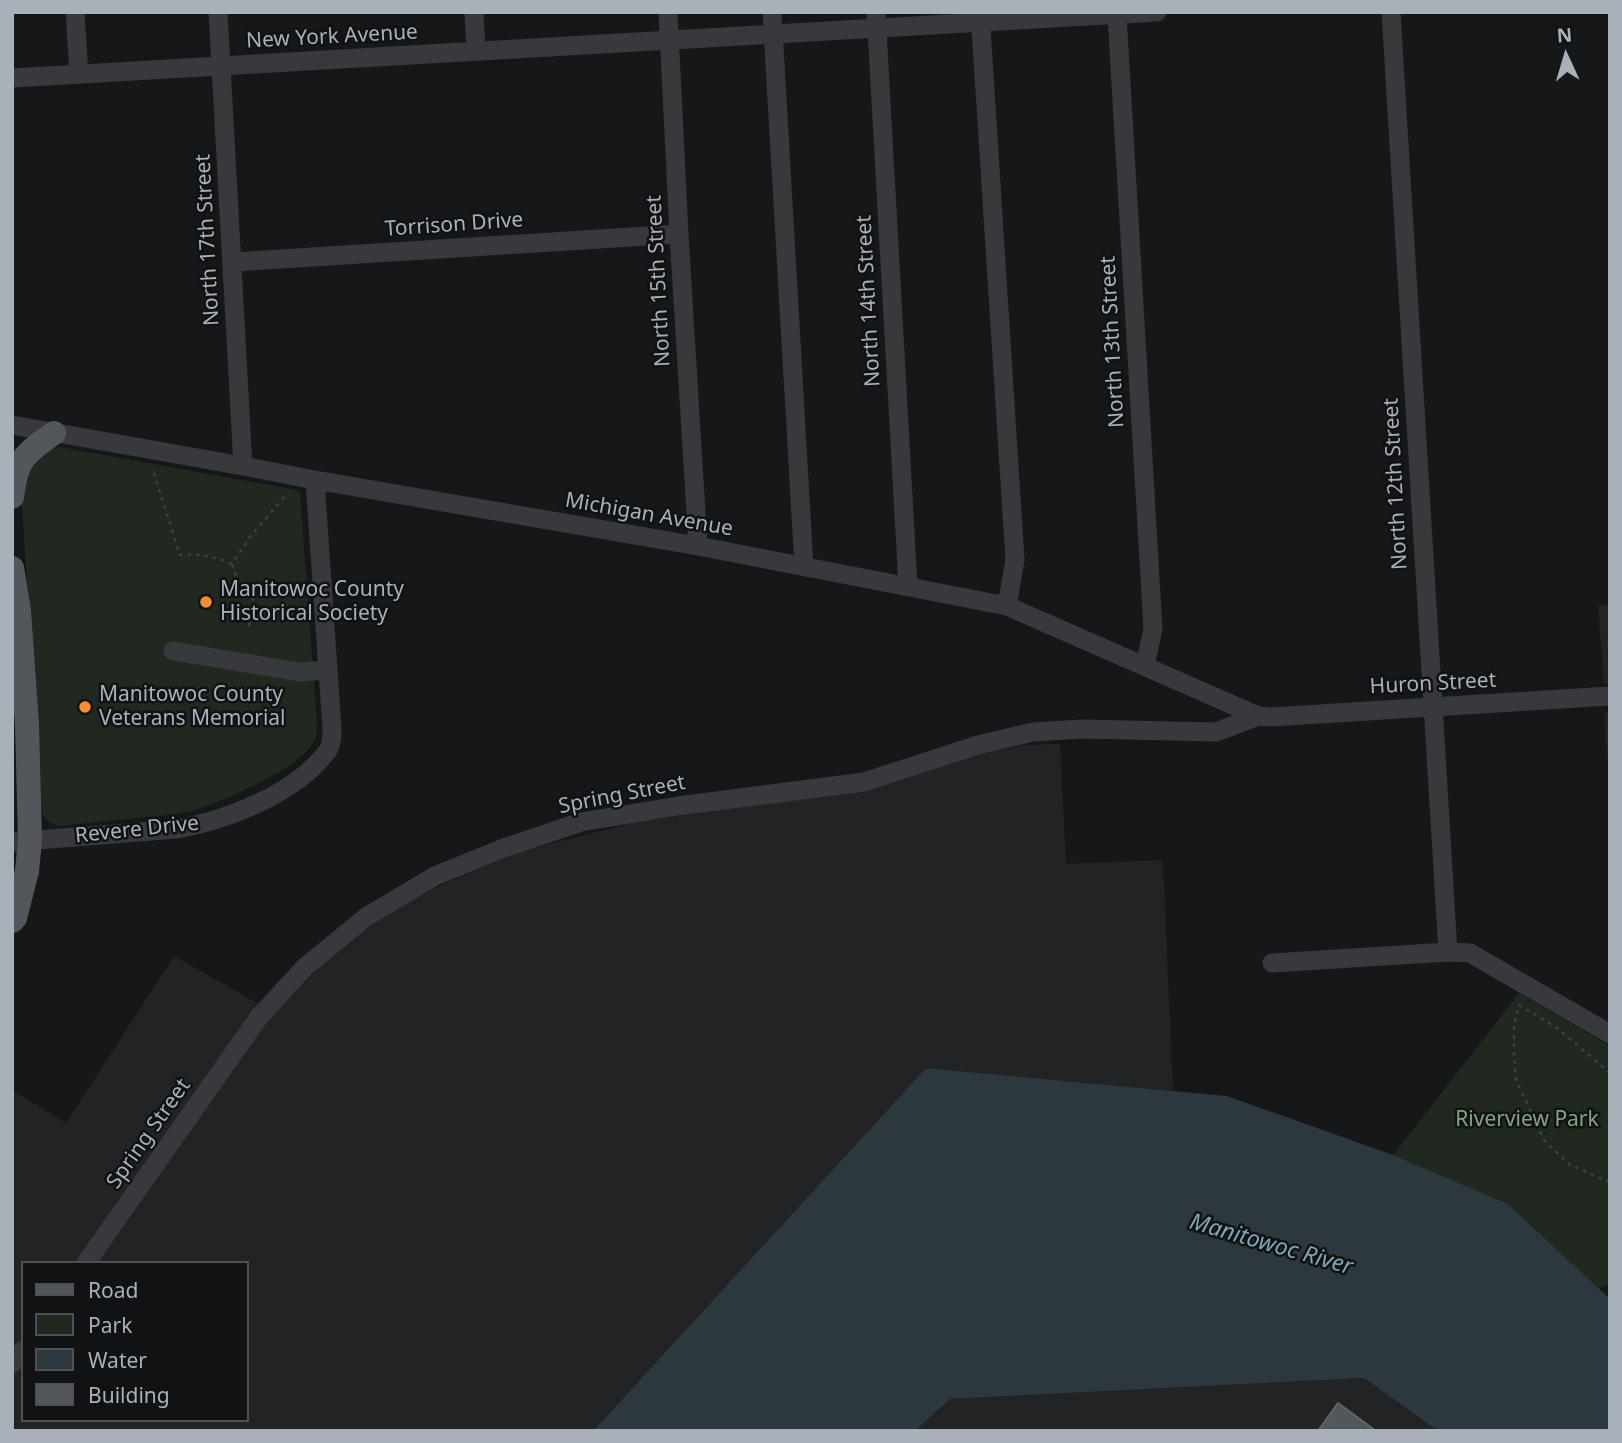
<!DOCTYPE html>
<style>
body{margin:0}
#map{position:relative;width:1622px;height:1443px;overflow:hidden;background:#161718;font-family:"Noto Sans",sans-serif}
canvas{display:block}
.frame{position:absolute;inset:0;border:14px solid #a8b0b9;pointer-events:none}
.legend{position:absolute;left:21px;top:1261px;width:228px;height:161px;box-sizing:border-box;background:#111213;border:2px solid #4d5155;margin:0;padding:9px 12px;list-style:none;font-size:21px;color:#a8b0b9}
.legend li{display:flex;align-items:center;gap:14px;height:35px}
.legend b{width:35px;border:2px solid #4d5155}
.north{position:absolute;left:1531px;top:21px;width:70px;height:70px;-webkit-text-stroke:5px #111213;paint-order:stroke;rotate:356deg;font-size:19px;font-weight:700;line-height:28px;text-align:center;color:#a8b0b9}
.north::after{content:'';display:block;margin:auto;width:24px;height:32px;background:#a8b0b9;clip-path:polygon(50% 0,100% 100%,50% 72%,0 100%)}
</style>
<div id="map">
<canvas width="1622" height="1443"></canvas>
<div class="frame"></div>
<ul class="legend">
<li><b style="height:9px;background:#53575c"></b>Road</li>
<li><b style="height:19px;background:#202820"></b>Park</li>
<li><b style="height:19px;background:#2c383d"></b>Water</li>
<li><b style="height:19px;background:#53575b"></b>Building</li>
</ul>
<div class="north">N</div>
</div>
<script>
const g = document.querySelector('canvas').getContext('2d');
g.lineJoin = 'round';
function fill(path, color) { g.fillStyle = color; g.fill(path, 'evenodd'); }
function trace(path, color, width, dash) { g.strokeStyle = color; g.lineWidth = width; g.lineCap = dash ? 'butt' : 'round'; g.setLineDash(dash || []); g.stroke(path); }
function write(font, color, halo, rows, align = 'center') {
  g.font = font + ' "Noto Sans",sans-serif'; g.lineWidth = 5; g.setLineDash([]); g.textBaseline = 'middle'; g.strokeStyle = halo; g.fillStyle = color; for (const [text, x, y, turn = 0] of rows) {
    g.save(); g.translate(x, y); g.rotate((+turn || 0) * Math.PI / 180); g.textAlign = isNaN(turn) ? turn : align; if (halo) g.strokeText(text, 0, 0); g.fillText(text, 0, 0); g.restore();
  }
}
fill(new Path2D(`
 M1610,605v78h-6l-6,-77z
 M1604,712h6v81z
 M1060,744l6,120 97,-4 10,231 -247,-23 -333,363h-581v-341l54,33 108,-167 83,47 19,9 40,-42 38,-34 44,-29 54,-27 66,-28 118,-30 232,-32 109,-35 46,-10zM23,1263h224v157h-224z
 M1364,1378l74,53h-523l35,-32z`), '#222325');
fill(new Path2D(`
 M60,447l226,41 11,2 3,3 17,230c0,7 0,14 -4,20 -15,27 -100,64 -130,70 -12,2 -25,3 -38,4 -28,3 -56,6 -85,9 -11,-3 -15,-5 -19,-16l-20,-321 17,-37 8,-4z
 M1519,993l91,53v237l-11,6 -91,-85 -115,-49z`), '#202820');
fill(new Path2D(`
 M926,1068l301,28 166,59 115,49 102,95v132h-172l-74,-53 -414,21 -35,32h-322z`), '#2c383d');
const building = new Path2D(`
 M1338,1403l38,28h-58z`);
fill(building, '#53575b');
trace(building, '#61656a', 2);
trace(new Path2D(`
 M154,473l26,82c20,-2 33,1 52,9l18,-27 36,-42
 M232,564l6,17 14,8 1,15 -5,27
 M1610,1073l-53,-45 -38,-23 -5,20v30l2,25 28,60 26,25 40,17`), '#3d4044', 2.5, [3.5, 5]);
trace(new Path2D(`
 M75,12l4,62
 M218,12l25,454
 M474,12l2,39
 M668,12l11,222 19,312
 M772,12l32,555
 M876,12l32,574
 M980,12l35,548 -8,46
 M1391,12l57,940
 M1117,15l36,614 -8,37
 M12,78l1145,-66
 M233,262l446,-28
 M12,425l231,41 72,14 383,66 309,60 251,110 13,1 339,-21
 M173,651l126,21 29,-2
 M12,842l164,-13c49,-8 112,-33 145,-70 3,-4 8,-8 9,-13 2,-5 2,-11 2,-17l-17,-249
 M1272,963l176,-11 22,1 140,81
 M86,1263l173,-246 46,-50 61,-50 69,-41 66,-27 80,-27 97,-16 186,-24 114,-37 55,-13 49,-3 134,3 42,-16
 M12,1364l11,-14`), '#37393d', 19);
trace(new Path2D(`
 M12,497c5,-38 11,-42 42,-64
 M12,568l7,43 8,114 3,115 -3,31 -12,47 -3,3`), '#53575c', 24);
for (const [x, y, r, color] of [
 [206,602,7,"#f78d2f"],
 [85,707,7,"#f78d2f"]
]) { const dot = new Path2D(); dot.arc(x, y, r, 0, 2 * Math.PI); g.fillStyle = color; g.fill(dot); trace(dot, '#111213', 2.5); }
write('21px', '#a8b0b9', '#111213', [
 ["New York Avenue",332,37,-3],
 ["Torrison Drive",454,225,-4],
 ["North 17th Street",208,240,-93],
 ["North 15th Street",659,281,-93],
 ["North 14th Street",869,301,-93],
 ["North 13th Street",1113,342,-93],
 ["North 12th Street",1396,484,-93],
 ["Michigan Avenue",649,515,10],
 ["Huron Street",1433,684,-3],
 ["Spring Street",622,795,-11],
 ["Revere Drive",137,830,-6],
 ["Spring Street",149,1134,-55]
]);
write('21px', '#a8b0b9', '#111213', [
 ["Manitowoc County",220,590],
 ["Historical Society",220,614],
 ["Manitowoc County",99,695],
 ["Veterans Memorial",99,719]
], 'left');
write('21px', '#83a47e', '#111213', [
 ["Riverview Park",1527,1120]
]);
write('italic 23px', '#7ea6b5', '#111213', [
 ["Manitowoc River",1271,1245,16]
]);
</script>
